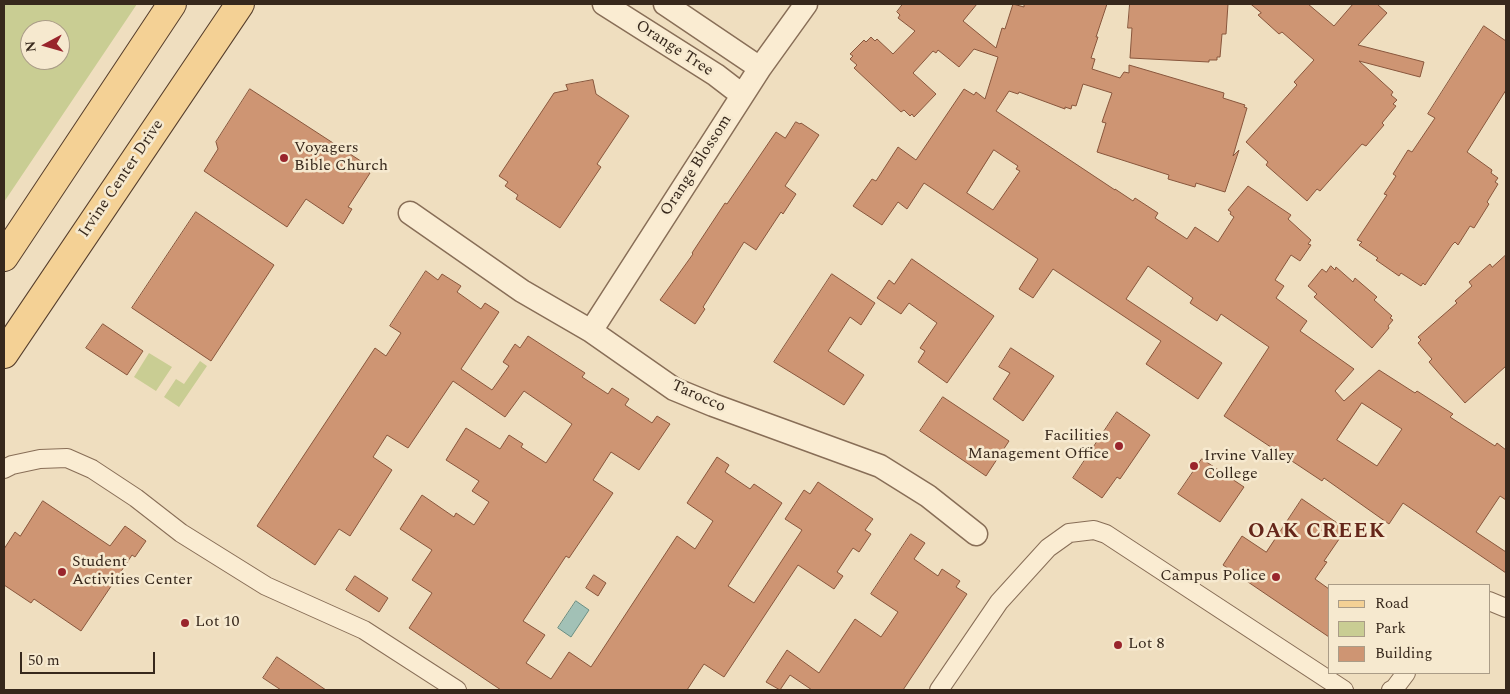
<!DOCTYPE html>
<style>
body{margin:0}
#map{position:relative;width:1510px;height:694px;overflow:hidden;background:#efdebf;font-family:Spectral,serif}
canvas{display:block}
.frame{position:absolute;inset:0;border:5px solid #37281c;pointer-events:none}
.legend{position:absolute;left:1328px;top:584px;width:162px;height:90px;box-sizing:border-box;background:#f6e9cf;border:1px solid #aa9c87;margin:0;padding:6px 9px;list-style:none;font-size:15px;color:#37281c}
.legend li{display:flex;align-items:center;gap:10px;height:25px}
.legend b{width:25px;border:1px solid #aa9c87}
.north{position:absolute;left:20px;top:20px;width:50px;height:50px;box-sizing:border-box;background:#f6e9cf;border:1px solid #aa9c87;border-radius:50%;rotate:264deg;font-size:14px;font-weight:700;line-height:20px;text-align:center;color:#37281c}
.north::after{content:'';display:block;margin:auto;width:18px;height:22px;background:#99252c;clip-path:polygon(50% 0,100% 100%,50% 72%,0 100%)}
.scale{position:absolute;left:20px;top:652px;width:135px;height:22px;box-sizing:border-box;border:2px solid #37281c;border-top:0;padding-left:6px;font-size:15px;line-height:18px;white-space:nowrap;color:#37281c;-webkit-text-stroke:4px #f6e9cf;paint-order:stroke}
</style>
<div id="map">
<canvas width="1510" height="694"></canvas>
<div class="frame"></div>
<ul class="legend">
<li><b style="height:6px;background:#f4d195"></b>Road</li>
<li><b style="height:14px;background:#c9cd93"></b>Park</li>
<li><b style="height:14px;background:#ce9573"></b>Building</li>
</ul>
<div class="north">N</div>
<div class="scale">50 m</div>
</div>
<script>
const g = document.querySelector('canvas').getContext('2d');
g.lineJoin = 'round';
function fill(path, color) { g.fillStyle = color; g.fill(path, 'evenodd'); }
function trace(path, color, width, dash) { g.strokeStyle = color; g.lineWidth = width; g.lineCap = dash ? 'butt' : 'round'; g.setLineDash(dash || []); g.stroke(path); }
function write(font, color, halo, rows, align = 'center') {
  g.font = font + ' Spectral,serif'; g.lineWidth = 5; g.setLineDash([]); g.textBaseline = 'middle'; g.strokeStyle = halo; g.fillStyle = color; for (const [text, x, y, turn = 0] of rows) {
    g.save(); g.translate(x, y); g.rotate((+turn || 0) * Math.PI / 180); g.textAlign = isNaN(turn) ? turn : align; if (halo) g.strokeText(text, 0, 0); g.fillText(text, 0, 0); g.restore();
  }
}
fill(new Path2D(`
 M4,4h133l-133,198zM30,30h30v30h-30z
 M149,353l23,14 -16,24 -22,-14z
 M200,361l7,5 -28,41 -15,-10 12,-18 8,5z`), '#c9cd93');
const water = new Path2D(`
 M576,601l13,9 -18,27 -13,-9z`);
fill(water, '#a2c1b6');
trace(water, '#698e83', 1);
const building = new Path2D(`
 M903,4h74l-14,17 33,27 6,-20 3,1 8,-25 11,3v-3h83l-11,33h2l-7,21 4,1 -3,10 28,9 4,-6 5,1v-8l95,28 -1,5 22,7 -1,2 3,1 -14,48 6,-6 -14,42 -29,-9 -1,4 -27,-8 1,-4 -72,-23 9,-29 -4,-1 10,-29 -29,-9 -7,22 -4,-1 -1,4 -6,-2v2l-46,-17 -1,2 -9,-3 -13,20 119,79v-1l18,12 2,-3 23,15 -3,5 32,21 8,-12 23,15 16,-25 -4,-3 1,-2 -3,-2 20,-24 43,29 -3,4 23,21 -3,4 3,1 -11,16 -9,-6 -16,25 9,6 -8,12 31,23 -7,10 54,38 -19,22 9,10 35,-31 36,23 2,-2 36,23 -3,3 45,29 2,-3 9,7v50l-6,-4 -24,36 30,20v21l-103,-70 -14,21 -65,-46 -2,3 -98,-65 45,-69 -48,-33 -4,7 -27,-18 3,-5 -45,-32 -22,33 96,64 -24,36 -52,-35 15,-23 -108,-72 -20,29 -14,-9 19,-30 -114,-76 -17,26 -9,-7 -16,23 -29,-19 19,-27 4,2 22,-34 18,13 48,-71 10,6 2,-3 9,7 13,-42 -24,-8 -15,18 -21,-17 -2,3 -3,-2 -20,22 23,21 -22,23 -2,-3 -2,2 -6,-6 -3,2 -47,-44 3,-3 -7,-6 3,-3 -3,-2 14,-14 2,2 5,-5 4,4 2,-2 16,15 22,-23 -17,-13 2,-3 -3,-3zM994,150l24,16 -2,3 4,2 -27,39 -26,-17zM1362,403l40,26 -25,37 -40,-26z
 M1130,4h98l-2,30h-4l-2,23h-3v3h-8v2l-79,-4 2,-30h-4z
 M1251,4h57l26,22 19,-22h24l10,9 -29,32 66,17 -4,15 -61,-16 34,31 -2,3 6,5 -4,4 3,2 -14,17 2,2 -18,21 -4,-2 -42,47 -3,-2 -10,12 -41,-36 2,-3 -22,-20 51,-57 -3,-3 20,-22 -32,-28 -3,2 -21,-19 3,-2z
 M1484,26l22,15v49l-39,62 25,18 -1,3 7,5 -3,4 3,2 -11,18 2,2 -15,24 -4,-2 -12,19 -3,-3 -3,3 -27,40 -2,-2 -2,3 -20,-13 -2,3 -23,-16 2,-2 -19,-13 3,-3 -5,-2 30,-45 -3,-1 12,-18 -3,-2 15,-24 4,2 23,-34 -7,-4z
 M593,80l3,14 33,22 -32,48 4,3 -41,61 -44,-29 2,-4 -13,-9 3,-4 -9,-6 55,-83 14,-3 -2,-5z
 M250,89l120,78 -3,4 3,2 -22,34 4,2 -9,15 -37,-25 -19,28 -83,-56 14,-22 -2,-7z
 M796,122l4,2 1,-1 18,12 -34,51 11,8 -13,20 -2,-2 -25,38 -12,-8 -41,65 2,2 -10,15 -35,-24 33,-46 -1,-1 33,-50 2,1 49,-72 9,6z
 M196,212l78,53 -63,96 -79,-53z
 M1506,255v111l-41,37 -36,-41 3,-3 -14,-16 3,-3 -3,-3 39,-34 -2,-2 17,-15 -3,-4 21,-18 2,3z
 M912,259l82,57 -47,67 -29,-21 7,-11 -5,-3 17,-25 -28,-20 -8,11 -24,-16 12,-18 5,4z
 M1331,266l4,4 1,-3 17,15 2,-4 22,19 -3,3 18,16 -2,2 3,2 -5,6 1,2 -17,20 -58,-51 3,-3 -9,-8 14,-17 4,3z
 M426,271l12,9 4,-6 19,12 -4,6 24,17 4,-6 14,9 -38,57 31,21 17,-24 -6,-4 12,-18 5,4 8,-12 57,37 -3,4 26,17 4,-6 17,11 -4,6 27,18 5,-7 13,8 -31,46 -28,-18 -18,28 20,13 -44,65 -3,-2 -43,65 22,14 -19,28 25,16 18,-27 22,15 86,-131 18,13 18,-28 -26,-18 30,-46 12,8 -4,7 25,17 4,-5 28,19 -54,83 26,17 48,-73 -17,-11 19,-29 6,4 8,-12 55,37 -8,11 6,4 -12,18 -6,-4 -16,24 6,4 -9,13 -36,-24 -74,112 -20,-13 -17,26h-186l-92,-62 23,-35 -20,-13 20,-30 -32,-21 22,-34 32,22 2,-4 18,12 15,-23 -17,-11 7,-10 -33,-21 20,-32 34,21 9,-14 14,9 -2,3 25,16 26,-39 -48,-33 -19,26 -52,-36 -45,67 -21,-13 -14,22 19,13 -42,66 -11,-7 -24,36 -58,-39 118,-178 11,8 15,-23 -11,-7z
 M832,274l43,29 -14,22 -11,-8 -22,34 36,24 -20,30 -70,-43z
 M103,324l40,27 -16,24 -41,-27z
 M1011,348l43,28 -31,45 -30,-22 17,-26 -11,-6z
 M943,397l66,44 -23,35 -66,-45z
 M1117,412l33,23 -30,44 -3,-2 -15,21 -29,-20z
 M1202,459l42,28 -24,35 -42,-28z
 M1302,499l44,30 -22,32 3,1 -12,17 14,10v48l-106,-72 19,-29 24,16z
 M43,501l67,45 15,-20 21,15 -11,16 -3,-2 -51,76 -47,-32 -3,4 -27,-18v-36l11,-17 5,4z
 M911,534l14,9 -11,16 24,17 4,-7 18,12 -4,6 11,7 -64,96h-91l-22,-15 -10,15 -14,-8 21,-32 32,23 36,-54 26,18 17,-25 -27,-18z
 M594,575l12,8 -8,13 -12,-8z
 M355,576l33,22 -9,14 -33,-22z
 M277,657l49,33h-45l-18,-12z`);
fill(building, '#ce9573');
trace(building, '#88563c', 1);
const minor = new Path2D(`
 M4,469l8,-4 28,-6 27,-1 25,11 44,29 45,35 85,53 98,44 93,60
 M1489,601l17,7
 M939,690l60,-88 49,-54 21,-15 25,-3 12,4 238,156
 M1391,690l3,-1 12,-16`);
const tertiary = new Path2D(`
 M604,4l112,71 26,20
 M665,4l95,64
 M410,213l112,78 69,40 83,58 39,16 167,61 48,30 48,38
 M591,331l169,-263 46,-64`);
const primary = new Path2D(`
 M4,257l168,-253
 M4,354l236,-350`);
trace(minor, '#886e57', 20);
trace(tertiary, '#886e57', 25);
trace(primary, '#553d2b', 30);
trace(minor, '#faecd2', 18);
trace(tertiary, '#faecd2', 22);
trace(primary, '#f4d195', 28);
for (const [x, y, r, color] of [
 [284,158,5,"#99252c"],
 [1119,446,5,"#99252c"],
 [1194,466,5,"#99252c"],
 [62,572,5,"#99252c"],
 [1276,577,5,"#99252c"],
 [185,623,5,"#99252c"],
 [1118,645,5,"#99252c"]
]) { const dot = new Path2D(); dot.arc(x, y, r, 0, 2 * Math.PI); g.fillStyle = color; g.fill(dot); trace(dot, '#f6e9cf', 2); }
write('16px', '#37281c', '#f6e9cf', [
 ["Orange Tree",674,49,33],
 ["Orange Blossom",697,166,-57],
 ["Irvine Center Drive",122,179,-56],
 ["Tarocco",698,397,24]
]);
write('16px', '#37281c', '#f6e9cf', [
 ["Voyagers",294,149],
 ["Bible Church",294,167],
 ["Facilities",1109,437,"right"],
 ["Management Office",1109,455,"right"],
 ["Irvine Valley",1204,457],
 ["College",1204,475],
 ["Student",72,563],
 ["Activities Center",72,581],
 ["Campus Police",1266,577,"right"],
 ["Lot 10",195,623],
 ["Lot 8",1128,645]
], 'left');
g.letterSpacing = '1px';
write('bold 21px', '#65261a', '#f6e9cf', [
 ["OAK CREEK",1317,533]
]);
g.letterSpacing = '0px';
</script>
